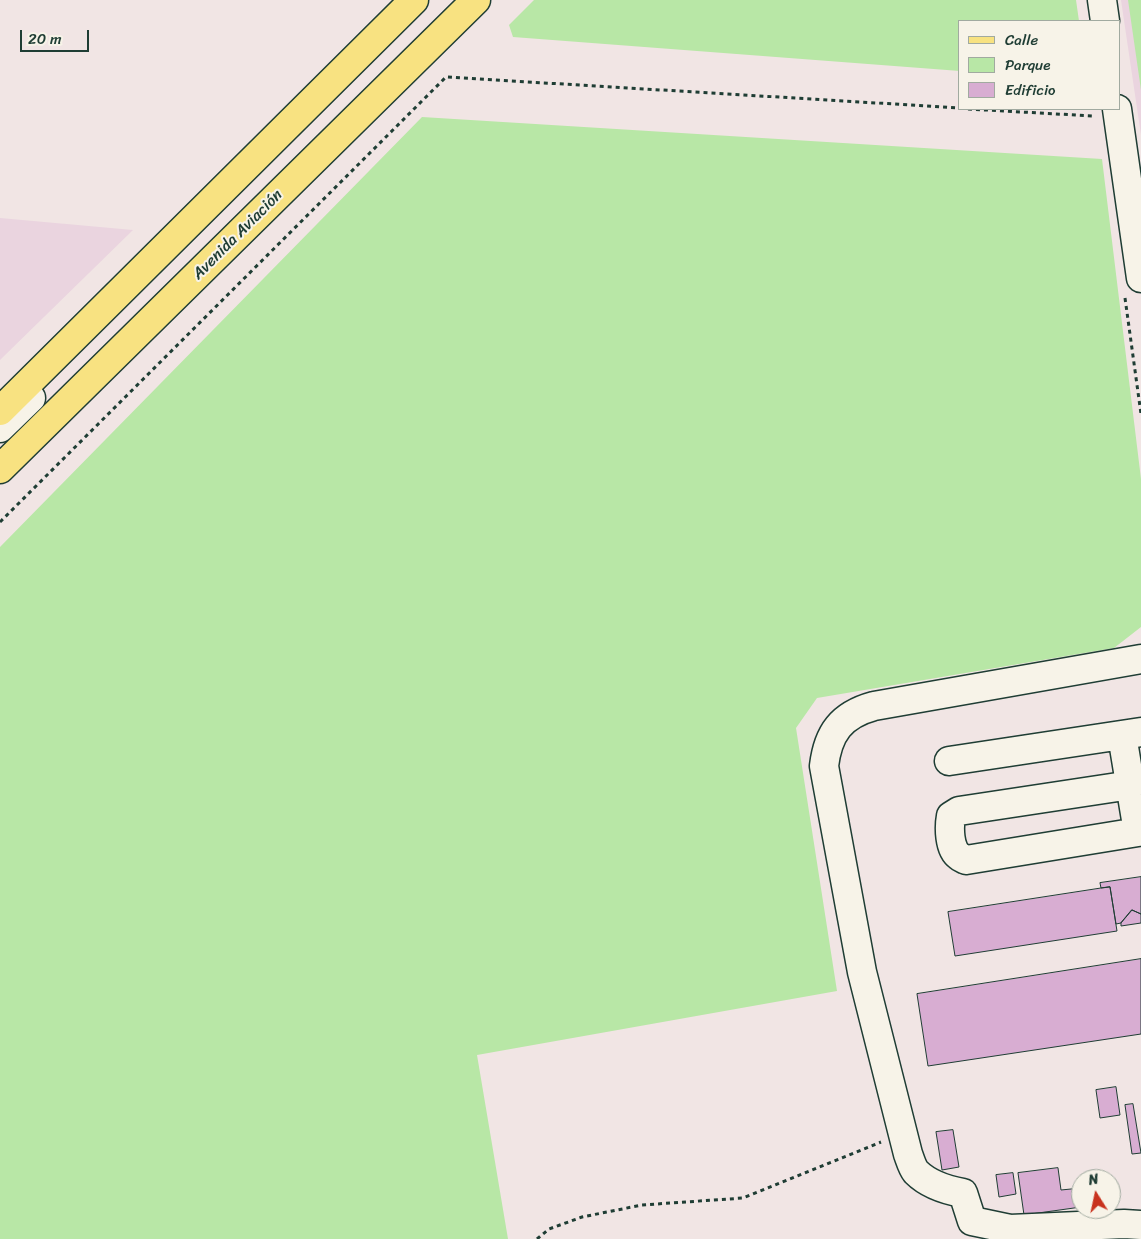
<!DOCTYPE html>
<meta charset="utf-8">
<style>
body{margin:0}
#map{position:relative;width:1141px;height:1239px;overflow:hidden;background:#f1e5e4;font-family:Sriracha,sans-serif}
canvas{display:block}
.legend{position:absolute;left:958px;top:20px;width:162px;height:90px;box-sizing:border-box;background:#f7f3e8;border:1px solid #a1aaa0;margin:0;padding:6px 9px;list-style:none;font-size:15px;color:#1f3d34}
.legend li{display:flex;align-items:center;gap:10px;height:25px}
.legend b{width:25px;border:1px solid #a1aaa0}
.north{position:absolute;left:1071px;top:1169px;width:50px;height:50px;box-sizing:border-box;background:#f7f3e8;border:1px solid #a1aaa0;border-radius:50%;rotate:350deg;font-size:14px;font-weight:700;line-height:20px;text-align:center;color:#1f3d34}
.north::after{content:'';display:block;margin:auto;width:18px;height:22px;background:#c8321e;clip-path:polygon(50% 0,100% 100%,50% 72%,0 100%)}
.scale{position:absolute;left:20px;top:30px;width:69px;height:22px;box-sizing:border-box;border:2px solid #1f3d34;border-top:0;padding-left:6px;font-size:15px;line-height:18px;white-space:nowrap;color:#1f3d34;-webkit-text-stroke:4px #f7f3e8;paint-order:stroke}
</style>
<div id="map">
<canvas width="1141" height="1239"></canvas>
<ul class="legend">
<li><b style="height:6px;background:#f8e281"></b>Calle</li>
<li><b style="height:14px;background:#b8e7a6"></b>Parque</li>
<li><b style="height:14px;background:#d8add2"></b>Edificio</li>
</ul>
<div class="north">N</div>
<div class="scale">20 m</div>
</div>
<script>
const g = document.querySelector('canvas').getContext('2d');
g.lineJoin = 'round';
function fill(path, color) { g.fillStyle = color; g.fill(path, 'evenodd'); }
function trace(path, color, width, dash) { g.strokeStyle = color; g.lineWidth = width; g.lineCap = dash ? 'butt' : 'round'; g.setLineDash(dash || []); g.stroke(path); }
function write(font, color, halo, rows, align = 'center') {
  g.font = font + ' Sriracha,sans-serif'; g.lineWidth = 4; g.setLineDash([]); g.textBaseline = 'middle'; g.strokeStyle = halo; g.fillStyle = color; for (const [text, x, y, turn = 0] of rows) {
    g.save(); g.translate(x, y); g.rotate((+turn || 0) * Math.PI / 180); g.textAlign = isNaN(turn) ? turn : align; if (halo) g.strokeText(text, 0, 0); g.fillText(text, 0, 0); g.restore();
  }
}
fill(new Path2D(`
 M1121,0h20v135z
 M0,218l133,12 -133,130z`), '#ead4df');
fill(new Path2D(`
 M534,0h542l3,21h-119v50l-447,-34 -4,-12z
 M1128,0h13v90z
 M422,117l680,42 39,320v148l-27,21 -297,50 -21,30 41,263 -360,64 31,184h-508v-692z`), '#b8e7a6');
const building = new Path2D(`
 M1141,877v37l-9,-4 -11,13 -5,1 -6,-37 -9,1 -1,-5z
 M1110,887l7,44 -162,25 -7,-44z
 M1132,910l9,4v9l-20,3v-3z
 M1141,959v75l-213,32 -11,-72z
 M1116,1087l4,28 -20,3 -4,-28z
 M1133,1104l8,49 -9,1 -7,-49z
 M953,1130l6,37 -17,3 -6,-38z
 M1058,1168l3,22 20,-2v19l-57,8 -6,-42z
 M1013,1173l3,21 -17,3 -3,-22z
 M1111,1199l2,13 -17,3 -1,-6h16z`);
fill(building, '#d8add2');
trace(building, '#1f3d34', 1);
const minor = new Path2D(`
 M1102,0l3,21
 M1117,109l24,169
 M0,428l31,-30
 M1141,659l-267,47c-33,9 -46,27 -50,60l38,206 46,182c2,5 4,13 8,18 13,13 30,18 47,21l9,28 38,8 114,-5 17,1
 M1122,735l16,97 -172,28c-2,-1 -5,-2 -7,-4 -10,-7 -10,-29 -8,-40l8,-5 172,-26
 M949,761l192,-29`);
const major = new Path2D(`
 M0,411l414,-411
 M0,469l476,-469`);
trace(minor, '#1f3d34', 31);
trace(major, '#1f3d34', 31);
trace(new Path2D(`
 M968,109l125,7
 M1125,298l16,116
 M0,522l446,-445 514,31
 M537,1239l12,-10 33,-12 60,-12 101,-7 138,-56`), '#1f3d34', 3, [4, 4]);
trace(minor, '#f7f3e8', 28);
trace(major, '#f8e281', 28);
write('16px', '#1f3d34', '#f7f3e8', [
 ["Avenida Aviación",238,235,-45]
]);
</script>
